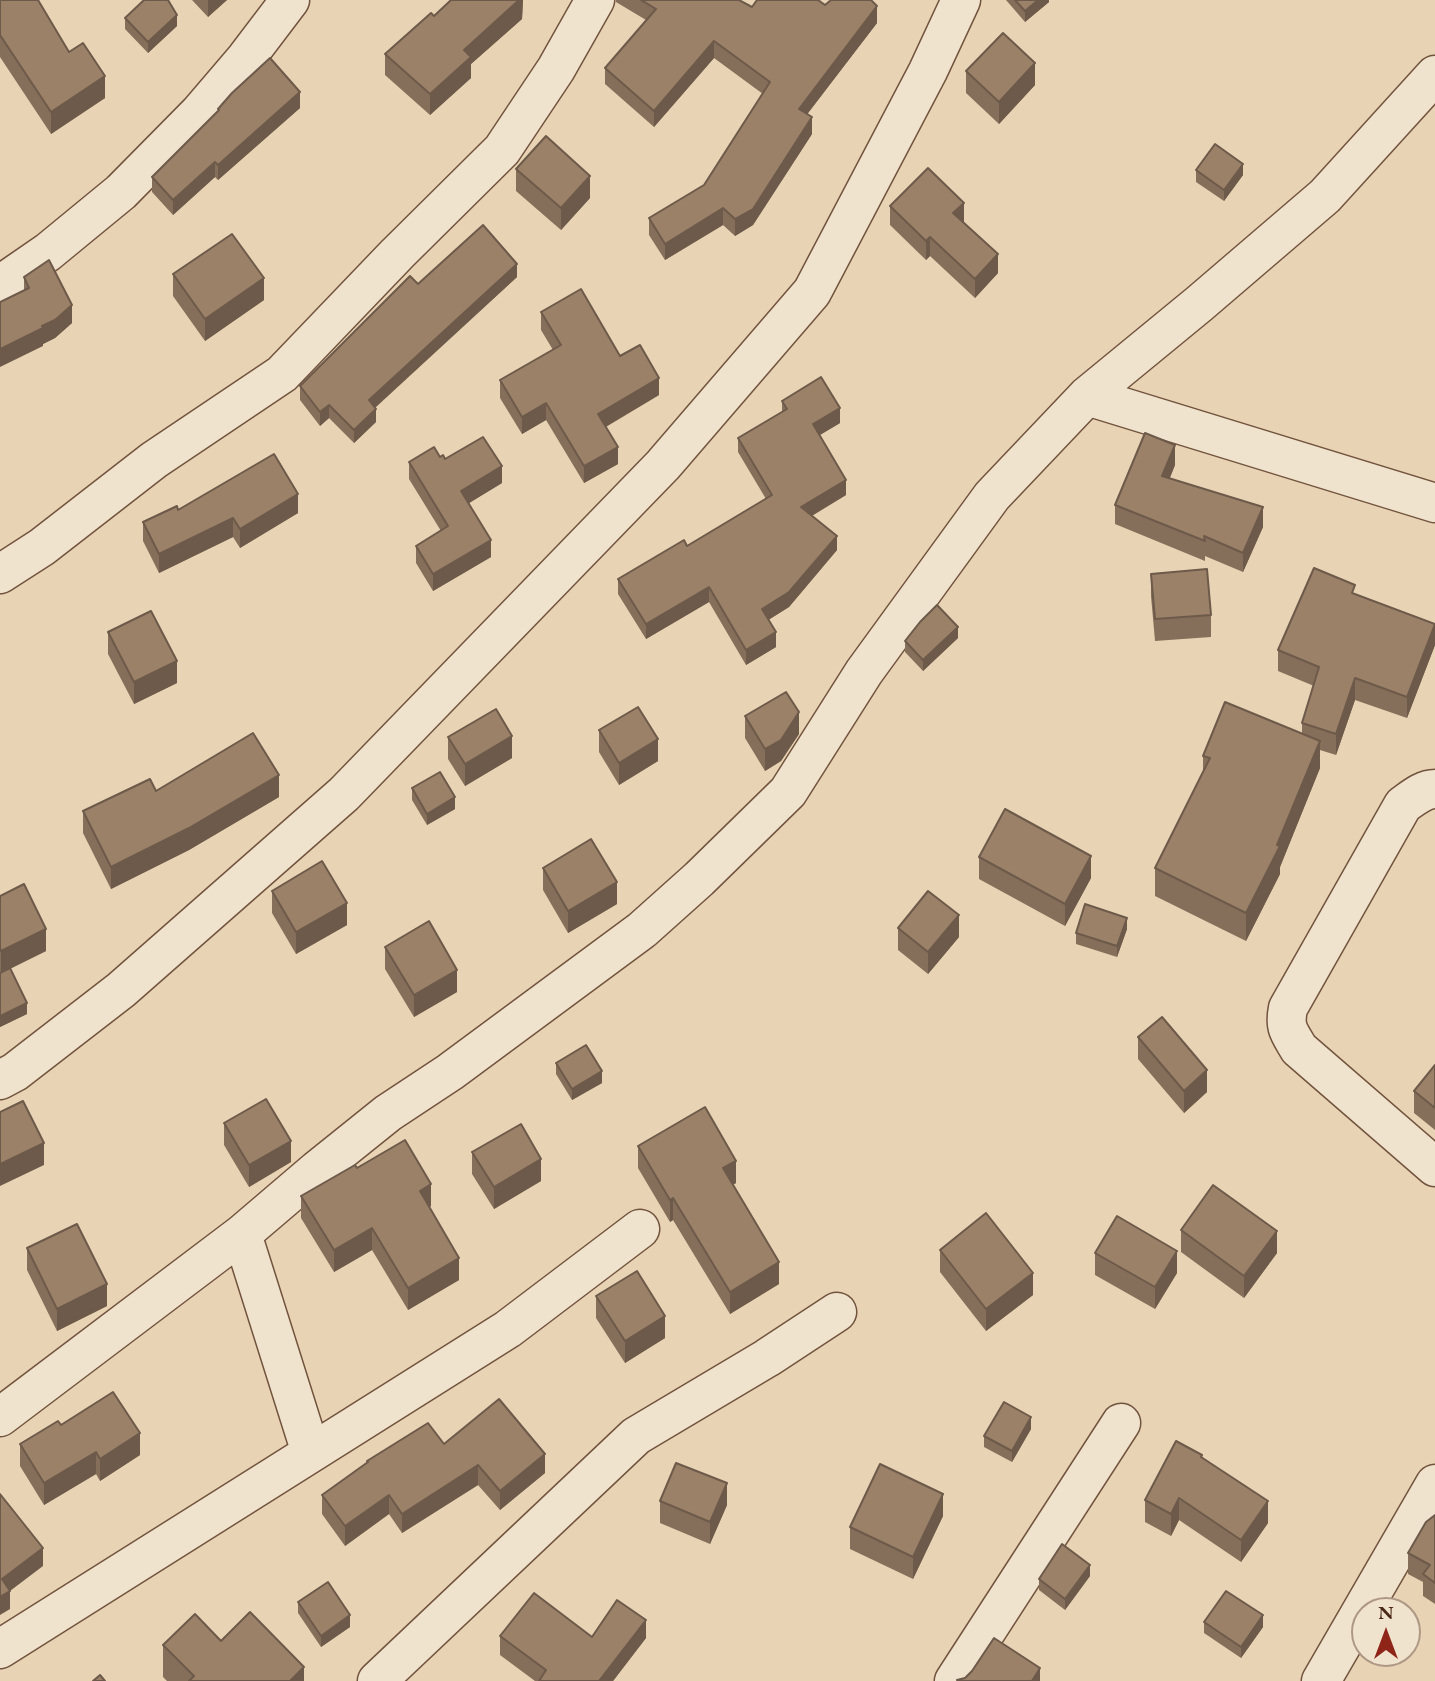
<!DOCTYPE html>
<style>
body{margin:0}
#map{position:relative;width:1435px;height:1681px;overflow:hidden;background:#e8d4b4;font-family:"EB Garamond",serif}
canvas{display:block}
.north{position:absolute;left:1351px;top:1597px;width:70px;height:70px;box-sizing:border-box;background:#f0e3ce;border:2px solid #ae9885;border-radius:50%;rotate:0deg;font-size:19px;font-weight:700;line-height:28px;text-align:center;color:#4a2817}
.north::after{content:'';display:block;margin:auto;width:24px;height:32px;background:#8f2418;clip-path:polygon(50% 0,100% 100%,50% 72%,0 100%)}
</style>
<div id="map">
<canvas width="1435" height="1681"></canvas>
<div class="north">N</div>
</div>
<script>
const g = document.querySelector('canvas').getContext('2d');
g.lineJoin = 'round';
function trace(path, color, width, dash) { g.strokeStyle = color; g.lineWidth = width; g.lineCap = dash ? 'butt' : 'round'; g.setLineDash(dash || []); g.stroke(path); }
function fill(path, color) { g.fillStyle = color; g.fill(path, 'evenodd'); }
const street = new Path2D(`
 M0,285l48,-33 73,-60 78,-79 47,-55 44,-58
 M1087,396l348,107
 M0,574l42,-27 112,-87 128,-86 115,-120 105,-104 54,-81 39,-69
 M1435,789c-12,0 -22,9 -32,16l-115,203c-4,20 1,24 11,41l136,118
 M0,1080l15,-8 106,-82 223,-196 319,-329 149,-173 116,-221 33,-71
 M242,1234l69,219
 M0,1417l242,-183 75,-64 71,-57 62,-41 192,-142 57,-51 89,-87 76,-120 128,-176 95,-100 112,-92 126,-108 110,-121
 M0,1649l508,-320 132,-100
 M377,1681l259,-245 131,-78 70,-46
 M954,1681l167,-258
 M1321,1681l114,-197`);
trace(street, '#72533e', 41);
trace(street, '#f0e3ce', 38);
fill(new Path2D(`
 M0,0l69,52 36,46 -54,36 -51,-77z
 M192,0h35l-19,17z
 M451,0h72l-1,19 -51,45v14l-41,37 -45,-40v-21l49,-38z
 M616,0h123l13,7 73,-2 52,18 -70,91 5,20 -59,91 -18,11 -12,-11 -58,35 -16,-25v-17l55,-33 59,-91 -49,-36 -60,69 -49,-43v-16l41,-48 -30,-18z
 M1006,0h43v2l-24,20z
 M125,18l52,8 -29,27 -23,-24z
 M966,71l69,14 -36,39 -33,-31z
 M300,108l-82,72 -3,-3 -42,38 -21,-23v-15l66,-66v-2z
 M516,169l74,29 -29,32 -45,-39z
 M1196,170l47,5 -19,26 -28,-19z
 M890,206l74,16 34,51 -23,25 -45,-42 -4,4 -36,-35z
 M173,274l91,26 -59,41 -32,-45z
 M24,277l48,46 -17,15 -12,6v2l-19,-55z
 M517,277l-142,131 1,14 -22,21 -25,-25 -9,8 -20,-26v-14l118,-102z
 M541,312l79,44 39,39 -53,32 12,37 -34,19 -38,-63 -24,14 -22,-36v-18l53,-30 -12,-20z
 M782,401l58,22 -20,12 26,60 -34,21 25,34 -48,57 -21,13 8,27 -30,18 -37,-63 -63,37 -28,-45v-15l69,-33 79,-47 -28,-47v-14l44,-26z
 M440,457l62,26 -33,20 22,54 -58,34 -17,-28v-17l25,-15 -32,-52v-17z
 M1175,465l-5,13 93,49 -20,45 -38,-16v5l-90,-37v-19z
 M178,510l120,3 -58,35 -7,-11 -74,36 -16,-32v-19z
 M1151,574l60,41v22l-56,4 -4,-45z
 M1355,595l80,50 -28,73 -52,-18 -19,55 -16,-5v18l-40,99v7l-34,67 -91,-45v-28l48,-96v-16l99,-23v-10l12,-37 -36,-15v-21z
 M108,632l69,51 -43,21 -26,-50z
 M958,638l-35,33 -18,-19v-11z
 M745,716l54,18 -18,27 -16,10 -20,-33z
 M599,730l59,31 -39,24 -20,-33z
 M448,737l64,21 -47,28 -17,-27z
 M412,788l43,21 -28,16 -15,-25z
 M156,791l123,6 -90,53 -78,39 -28,-56v-22z
 M979,857l112,21 -26,48 -86,-47z
 M543,868l74,36 -49,29 -25,-43z
 M272,891l75,34 -51,29 -24,-41z
 M0,896l46,55 -36,18 17,45 -27,13z
 M898,928l61,9 -31,37 -30,-24z
 M1127,929l-10,28 -41,-13v-11z
 M385,947l72,45 -43,25 -29,-48z
 M1138,1037l69,55 -23,21 -46,-54z
 M556,1063l46,20 -30,17 -16,-26z
 M1435,1065v65l-21,-17v-22z
 M224,1123l67,39 -42,25 -25,-42z
 M638,1146l98,37 -3,2 46,99 -49,30 -57,-94 -3,2 -32,-54z
 M472,1152l69,29 -47,28 -22,-35z
 M357,1168l74,38 -2,1 30,73 -51,30 -36,-60 -38,22 -33,-54v-22z
 M1181,1230l96,23 -33,45 -63,-46z
 M27,1248l80,58 -50,25 -30,-61z
 M940,1250l93,45 -47,36 -46,-59z
 M1095,1253l82,20 -22,36 -60,-34z
 M596,1296l69,42 -40,25 -29,-45z
 M61,1425l79,30 -40,26 -4,-7 -52,31 -24,-39v-22z
 M1031,1429l-19,33 -28,-15v-11z
 M444,1444l101,29 -45,37 -22,-25 -76,48 -13,-19 -44,32 -23,-32v-19l45,-32v-2z
 M1202,1457l66,66 -27,39 -62,-42 -8,16 -26,-14v-22z
 M660,1501l67,4 -17,39 -50,-21z
 M1435,1515v89l-12,-8v-14l-15,-8v-21z
 M943,1516l-30,63 -63,-30v-22z
 M1090,1576l-25,34 -26,-20v-11z
 M298,1602l52,25 -29,20 -23,-34z
 M1204,1622l59,5 -22,31 -37,-25z
 M500,1636l92,1 54,1 -33,43h-78l-35,-26z
 M221,1641l83,40h-137l-4,-4v-32z`), '#866f5a');
fill(new Path2D(`
 M208,0h19l-19,17z
 M513,0h10l-1,19 -51,45v14l-41,37v-21l34,-44z
 M1038,0h11v2l-24,20v-11z
 M877,6v17l-78,102v-16z
 M177,15v11l-29,27v-11z
 M714,41v17l-60,69v-16z
 M1035,63v22l-36,39v-22z
 M105,76v22l-54,36v-22z
 M300,92v16l-82,72v-15z
 M812,117v17l-59,91 -18,11v-17z
 M215,162v15l-42,38v-15z
 M1243,164v11l-19,26v-11z
 M590,176v22l-29,32v-22z
 M964,203v19l-11,10v-19z
 M723,208v17l-58,35v-16z
 M930,237v19l-4,4v-19z
 M998,254v19l-23,25v-19z
 M517,264v13l-148,136v-13z
 M264,278v22l-59,41v-22z
 M72,305v18l-17,15 -12,6v2l-43,21v-18l42,-23z
 M659,378v17l-61,36v-17z
 M546,403v17l-24,14v-17z
 M329,405v13l-9,8v-14z
 M840,408v15l-27,16v-15z
 M376,409v13l-22,21v-13z
 M1175,445v20l-13,31v-20z
 M618,447v17l-34,19v-17z
 M502,466v17l-41,25v-17z
 M846,480v15l-45,27v-15z
 M298,494v19l-58,35v-19z
 M1263,507v20l-20,45v-19z
 M233,518v19l-74,36v-19z
 M837,536v14l-48,57 -27,17v-15z
 M491,540v17l-58,34v-17z
 M709,587v15l-63,37v-15z
 M1435,624v21l-28,73v-21z
 M958,627v11l-35,33v-11z
 M776,632v15l-30,18v-15z
 M177,661v22l-43,21v-22z
 M1355,678v22l-19,55v-21z
 M799,712v22l-18,27 -16,10v-22z
 M512,736v22l-47,28v-22z
 M658,739v22l-39,24v-22z
 M1320,741v27l-40,99v7l-34,67v-28l31,-68z
 M279,775v22l-90,53 -78,39v-22z
 M455,797v12l-28,16v-11z
 M1091,856v22l-26,48v-22z
 M617,882v22l-49,29v-22z
 M347,903v22l-51,29v-22z
 M959,915v22l-31,37v-22z
 M1127,918v11l-10,28v-11z
 M46,929v22l-45,22v-22z
 M457,970v22l-43,25v-22z
 M27,1003v11l-27,13v-11z
 M1207,1070v22l-23,21v-22z
 M602,1071v12l-30,17v-11z
 M291,1141v21l-42,25v-22z
 M44,1143v22l-44,21v-22z
 M541,1159v22l-47,28v-22z
 M736,1161v22l-13,7v-22z
 M431,1184v22l-11,7v-22z
 M673,1198v22l-3,2v-22z
 M372,1228v22l-38,22v-22z
 M1277,1231v22l-33,45v-22z
 M1177,1251v22l-22,36v-22z
 M459,1258v22l-51,30v-22z
 M779,1262v22l-49,30v-22z
 M1033,1273v22l-47,36v-22z
 M107,1284v22l-50,25v-22z
 M665,1316v22l-40,25v-22z
 M1031,1417v12l-19,33v-11z
 M140,1433v22l-40,26v-22z
 M96,1452v22l-52,31v-22z
 M545,1454v19l-45,37v-19z
 M478,1465v20l-76,48v-19z
 M727,1483v22l-17,39v-22z
 M943,1494v22l-30,63v-22z
 M389,1495v19l-44,32v-20z
 M1179,1498v22l-8,16v-22z
 M1268,1501v22l-27,39v-22z
 M43,1548v18l-33,25v18l-10,6v-18l2,-18z
 M1090,1565v11l-25,34v-11z
 M350,1615v12l-29,20v-11z
 M1263,1615v12l-22,31v-11z
 M646,1620v18l-33,43h-14z
 M304,1667v14h-14z
 M1040,1668v13h-8z`), '#6d5a4a');
const building = new Path2D(`
 M0,0h38l31,52 14,-9 22,33 -54,36 -51,-77z
 M144,0h24l9,15 -29,27 -23,-24z
 M451,0h68l-55,50 7,7 -41,37 -45,-40 46,-41 3,3z
 M641,0h98l13,7 5,-7h61l7,5 6,-5h40l6,6 -78,103 13,8 -59,92 -18,10 -12,-11 -58,36 -16,-26 55,-33 66,-103 -56,-41 -60,70 -49,-43 51,-59z
 M1015,0h23l-13,11z
 M1003,33l32,30 -36,39 -33,-31z
 M270,58l30,34 -82,73 -3,-3 -42,38 -21,-23 67,-67 -1,-1 14,-16z
 M546,136l44,40 -29,32 -45,-39z
 M1215,144l28,20 -19,26 -28,-20z
 M928,168l36,35 -11,10 45,41 -23,25 -45,-42 -4,4 -36,-35z
 M483,225l34,39 -148,136 7,9 -22,21 -25,-25 -9,7 -20,-26 110,-110 8,8z
 M232,234l32,44 -59,41 -32,-45z
 M49,260l23,45 -17,15 -13,6 1,2 -43,21v-47l29,-14 -5,-11z
 M581,289l39,67 20,-11 19,33 -61,36 20,33 -34,19 -38,-63 -24,14 -22,-37 61,-35 -20,-33z
 M821,377l19,31 -27,16 33,56 -45,27 36,29 -48,56 -27,17 14,23 -30,18 -37,-63 -63,37 -28,-45 66,-39 3,6 85,-51 -34,-57 49,-29 -5,-8z
 M1145,433l30,12 -13,31 101,31 -20,46 -39,-17 1,5 -90,-36z
 M483,437l19,29 -41,25 30,49 -58,34 -17,-28 32,-20 -39,-64 25,-15 6,10 3,-2 2,4z
 M274,454l24,40 -58,35 -7,-11 -74,36 -16,-32 34,-16 1,4z
 M1314,568l41,17 -3,8 83,31 -28,73 -52,-19 -19,56 -34,-11 17,-56 -41,-17z
 M1207,569l4,46 -56,4 -4,-45z
 M937,605l21,22 -35,33 -18,-19 15,-19z
 M151,611l26,50 -43,21 -26,-50z
 M786,692l13,20 -18,28 -16,9 -20,-33z
 M1225,702l95,39 -43,104 3,1 -34,67 -91,-45 55,-110 -7,-2z
 M638,707l20,32 -39,24 -20,-33z
 M496,709l16,27 -47,28 -17,-27z
 M253,733l26,42 -90,53 -78,39 -28,-56 67,-32 6,12z
 M440,772l15,25 -28,17 -15,-26z
 M1005,809l86,47 -26,48 -86,-47z
 M591,839l26,43 -49,29 -25,-43z
 M322,861l25,42 -51,29 -24,-41z
 M24,884l22,45 -45,22 -1,-3v-52z
 M928,891l31,24 -31,37 -30,-24z
 M1085,904l42,14 -10,28 -41,-13z
 M429,921l28,49 -43,25 -29,-48z
 M10,968l17,35 -27,13v-43z
 M1162,1017l45,53 -23,21 -46,-54z
 M586,1045l16,26 -30,18 -16,-26z
 M1435,1065v43l-21,-17z
 M266,1099l25,42 -42,24 -25,-42z
 M23,1101l21,42 -44,21v-52z
 M705,1107l31,54 -13,7 56,94 -49,30 -57,-94 -3,2 -32,-54z
 M521,1124l20,35 -47,28 -22,-35z
 M405,1140l26,44 -11,7 39,67 -51,30 -36,-60 -38,22 -33,-54 54,-31 2,3z
 M1213,1185l64,46 -33,45 -63,-46z
 M986,1213l47,60 -47,36 -46,-59z
 M1117,1216l60,35 -22,36 -60,-34z
 M77,1224l30,60 -50,25 -30,-61z
 M637,1271l28,45 -40,25 -29,-45z
 M113,1392l27,41 -40,26 -4,-7 -52,31 -24,-39 38,-23 3,4z
 M499,1399l46,55 -45,37 -22,-26 -76,49 -13,-19 -44,31 -23,-31 46,-33 -1,-1 61,-38 16,21z
 M1004,1402l27,15 -19,34 -28,-15z
 M1176,1441l26,14 -1,2 67,44 -27,39 -62,-42 -8,16 -26,-14z
 M676,1463l51,20 -17,39 -50,-21z
 M880,1464l63,30 -30,63 -63,-30z
 M0,1494l43,54 -41,31 8,12 -10,6z
 M1435,1515v68l-12,-9 7,-9 -22,-12 18,-31z
 M1062,1544l28,21 -25,34 -26,-20z
 M328,1582l22,33 -29,21 -23,-34z
 M1226,1591l37,24 -22,32 -37,-25z
 M534,1593l58,44 25,-37 29,20 -47,61h-60l7,-11 -46,-34z
 M250,1612l54,55 -14,14h-101l5,-5 -31,-31 32,-31 26,27z
 M994,1638l46,30 -8,13h-73l-2,-1 8,-2 7,-7z
 M100,1675l5,6h-12z`);
fill(building, '#9c8169');
trace(building, '#6d5a4a', 2);
</script>
